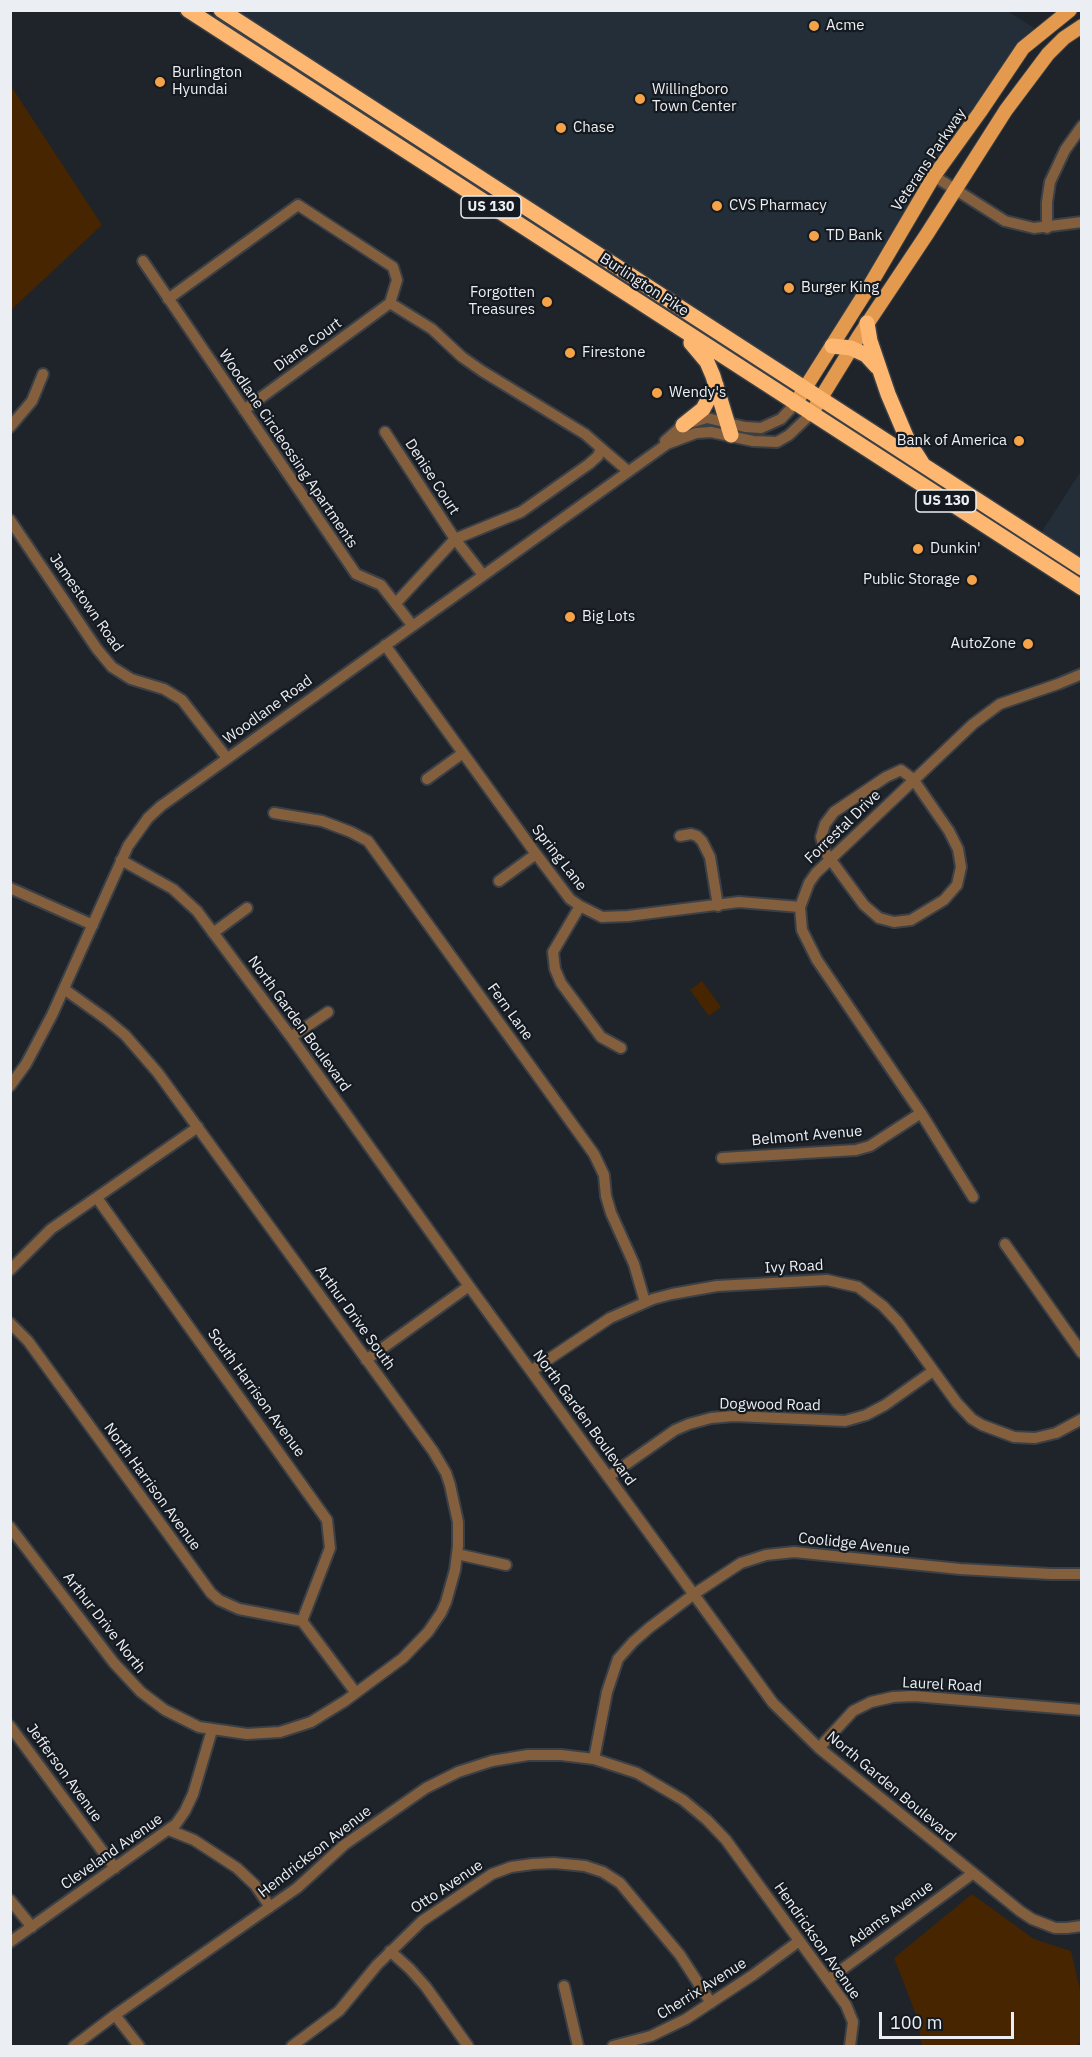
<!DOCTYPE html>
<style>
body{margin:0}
#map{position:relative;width:1092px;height:2057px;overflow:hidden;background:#1e242a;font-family:"IBM Plex Sans",sans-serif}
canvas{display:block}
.frame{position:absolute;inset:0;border:12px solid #ebeff3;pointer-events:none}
.scale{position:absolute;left:879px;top:2012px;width:135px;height:27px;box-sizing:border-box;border:3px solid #ebeff3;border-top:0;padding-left:8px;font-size:18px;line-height:21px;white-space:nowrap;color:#ebeff3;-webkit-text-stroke:4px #151a20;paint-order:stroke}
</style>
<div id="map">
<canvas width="1092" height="2057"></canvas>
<div class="frame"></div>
<div class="scale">100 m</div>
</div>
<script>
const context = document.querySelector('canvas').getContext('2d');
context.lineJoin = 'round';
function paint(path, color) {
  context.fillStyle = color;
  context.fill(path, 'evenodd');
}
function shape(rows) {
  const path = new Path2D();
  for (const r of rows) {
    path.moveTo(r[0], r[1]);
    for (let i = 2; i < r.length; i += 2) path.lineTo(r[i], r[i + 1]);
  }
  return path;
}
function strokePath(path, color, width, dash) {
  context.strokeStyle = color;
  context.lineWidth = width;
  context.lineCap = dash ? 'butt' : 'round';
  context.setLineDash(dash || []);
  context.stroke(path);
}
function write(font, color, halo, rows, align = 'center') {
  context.font = font + ' "IBM Plex Sans",sans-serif';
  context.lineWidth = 4.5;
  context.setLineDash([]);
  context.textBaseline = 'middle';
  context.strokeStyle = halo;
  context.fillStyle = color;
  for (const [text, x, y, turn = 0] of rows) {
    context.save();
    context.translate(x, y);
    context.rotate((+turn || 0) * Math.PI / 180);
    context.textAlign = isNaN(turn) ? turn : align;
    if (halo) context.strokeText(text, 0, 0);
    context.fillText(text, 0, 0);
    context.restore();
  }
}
paint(shape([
 [1006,10,1042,33,1023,48,804,389,220,11],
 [1081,471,1081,568,1037,539]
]), '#232e38');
paint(shape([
 [11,86,102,225,11,310,10,88],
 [702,981,721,1007,709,1016,690,990],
 [972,1894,1034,1939,1071,1951,1081,1995,1081,2042,1075,2046,922,2046,916,2015,894,1958]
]), '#462500');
const minor = shape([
 [934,176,1005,221,1034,228,1082,222],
 [1047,228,1047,202,1050,182,1065,150,1082,126],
 [143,261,356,574,381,585,412,625],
 [168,299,298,205,393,267,397,280,390,303],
 [390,303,432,329,462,357,482,371,585,434,601,448,598,456,589,464,521,512,455,539,396,603],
 [244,410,390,303],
 [10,427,32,401,43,374],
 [385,432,455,539,483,575],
 [665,441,683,425,707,418,745,427,761,428,781,419,795,404],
 [601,448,628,471],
 [10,520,97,649,112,667,131,679,164,689,182,700,227,758],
 [385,645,536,854,570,899,580,906,602,917,628,916,739,902,800,907],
 [901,770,913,779,949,831,958,849,961,867,957,885,944,900,911,920,894,922,879,918,864,905,825,852,821,837,825,824,834,812,886,777,901,770],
 [427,779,463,753],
 [274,813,322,821,351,832,368,841,594,1154,604,1175,606,1196,611,1213,634,1264,645,1302],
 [680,836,691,834,697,836,702,841,710,857,718,906],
 [121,860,173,889,197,911,291,1037,469,1286,773,1703,819,1748,1020,1911,1032,1919,1055,1928,1067,1928,1082,1926],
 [499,881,536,854],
 [10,888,93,925],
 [580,906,553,952,555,969,561,983,601,1037,621,1048],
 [213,933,247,908],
 [291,1037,328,1012],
 [10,1086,26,1064,52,1015,128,846,148,818,161,806,667,444,696,433,711,432,753,441,777,442,789,435,811,414],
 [722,1158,856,1150,870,1146,921,1113],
 [973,1197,921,1113,817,960,802,930,800,907,809,883,816,873,973,724,1000,704,1058,684,1082,674],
 [97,1198,327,1520,330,1548,302,1621],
 [1005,1244,1082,1353],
 [10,1270,51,1229,198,1127],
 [10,1323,28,1341,211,1593,219,1600,239,1609,302,1621],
 [366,1360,469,1286],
 [531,1371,610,1318,653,1299,672,1294,717,1286,827,1280,858,1287,883,1306,898,1322,957,1403,972,1419,982,1425,1014,1437,1035,1438,1056,1433,1082,1419],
 [608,1477,675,1430,689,1424,711,1418,734,1416,845,1421,866,1415,885,1405,933,1371],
 [10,1527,114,1663,141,1692,165,1710,199,1727,247,1734,280,1732,311,1722,345,1701,403,1658,428,1632,441,1613,446,1602,455,1570,458,1546,458,1522,450,1485,446,1473,433,1451,158,1073,125,1035,106,1019,64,989],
 [457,1554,506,1565],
 [302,1621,356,1693],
 [10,1726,115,1868],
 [819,1748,853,1711,871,1702,893,1697,914,1696,1082,1710],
 [594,1759,607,1692,618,1659,633,1642,649,1628,694,1594,741,1563,766,1555,794,1552,960,1569,1051,1574,1082,1574],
 [169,1830,194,1840,237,1868,255,1885,270,1907],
 [10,1900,32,1927],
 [10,1942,176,1824,185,1811,193,1794,212,1730],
 [390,1951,410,1969,426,1987,468,2046],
 [829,1979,972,1874],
 [564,1986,578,2046],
 [115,2015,139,2046],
 [74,2046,115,2015,297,1888,344,1845,426,1788,458,1772,492,1761,528,1755,561,1755,594,1759,637,1773,683,1800,707,1820,726,1840,846,2005,853,2022,850,2046],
 [292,2046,339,2011,377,1965,422,1921,492,1874,511,1867,533,1864,554,1863,585,1866,603,1872,620,1883,680,1955,711,2003],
 [613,2046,651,2036,686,2019,753,1975,799,1941]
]);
const major = shape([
 [795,404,867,290,934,176,980,112,1023,48,1070,10],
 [811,414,859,336,927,234,1006,110,1048,54,1064,38,1082,26]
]);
const highway = shape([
 [188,10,1082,588],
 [221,10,1082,568],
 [867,323,870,341,888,394,908,441,922,463],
 [691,343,707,362,713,376,731,435],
 [832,346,851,348,866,355,877,367],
 [683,425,703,409,716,385]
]);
strokePath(minor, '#3b4046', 14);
strokePath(major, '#3b4046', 16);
strokePath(highway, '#3b4046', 18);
strokePath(minor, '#835f3d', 10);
strokePath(major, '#e49a4e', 14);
strokePath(highway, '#feb771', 15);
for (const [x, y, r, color] of [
 [814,26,6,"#f6a248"],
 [160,82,6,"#f6a248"],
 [640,99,6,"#f6a248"],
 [561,128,6,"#f6a248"],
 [717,206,6,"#f6a248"],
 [814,236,6,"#f6a248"],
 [789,288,6,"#f6a248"],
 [547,302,6,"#f6a248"],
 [570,353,6,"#f6a248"],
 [657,393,6,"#f6a248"],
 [1019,441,6,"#f6a248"],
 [918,549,6,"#f6a248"],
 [972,580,6,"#f6a248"],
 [570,617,6,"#f6a248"],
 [1028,644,6,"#f6a248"]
]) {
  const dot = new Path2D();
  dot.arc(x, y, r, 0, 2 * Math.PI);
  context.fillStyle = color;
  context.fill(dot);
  strokePath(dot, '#151a20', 2);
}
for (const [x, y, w] of [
 [491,207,60],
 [946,501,60]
]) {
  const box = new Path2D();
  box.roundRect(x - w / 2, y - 11, w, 22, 4.5);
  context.fillStyle = '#151a20';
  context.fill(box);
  strokePath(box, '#ebeff3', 1.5);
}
write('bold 14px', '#ebeff3', null, [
 ["US 130",491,207],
 ["US 130",946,501]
]);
write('15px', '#ebeff3', '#151a20', [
 ["Acme",826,26],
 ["Burlington",172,73],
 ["Hyundai",172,90],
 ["Willingboro",652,90],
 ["Town Center",652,107],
 ["Chase",573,128],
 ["CVS Pharmacy",729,206],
 ["TD Bank",826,236],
 ["Burger King",801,288],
 ["Forgotten",535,293,"right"],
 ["Treasures",535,310,"right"],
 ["Firestone",582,353],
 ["Wendy's",669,393],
 ["Bank of America",1007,441,"right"],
 ["Dunkin'",930,549],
 ["Public Storage",960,580,"right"],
 ["Big Lots",582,617],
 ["AutoZone",1016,644,"right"]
], 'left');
write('15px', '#ebeff3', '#151a20', [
 ["Veterans Parkway",929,160,-56],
 ["Burlington Pike",644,285,33],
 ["Diane Court",308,345,-36],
 ["Woodlane Circleossing Apartments",288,449,56],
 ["Denise Court",432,477,57],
 ["Jamestown Road",86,603,55],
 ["Woodlane Road",268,710,-36],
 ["Forrestal Drive",843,827,-44],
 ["Spring Lane",559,858,52],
 ["Fern Lane",510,1012,54],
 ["North Garden Boulevard",299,1024,54],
 ["Belmont Avenue",807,1136,-5],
 ["Ivy Road",794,1267,-3],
 ["Arthur Drive South",355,1318,54],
 ["South Harrison Avenue",256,1393,54],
 ["Dogwood Road",770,1405,1],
 ["North Garden Boulevard",584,1418,54],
 ["North Harrison Avenue",152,1487,54],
 ["Coolidge Avenue",854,1544,6],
 ["Arthur Drive North",104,1623,52],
 ["Laurel Road",942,1685,3],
 ["Jefferson Avenue",64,1773,54],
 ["North Garden Boulevard",891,1787,40],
 ["Cleveland Avenue",112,1852,-35],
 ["Hendrickson Avenue",315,1852,-38],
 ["Otto Avenue",447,1887,-34],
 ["Adams Avenue",891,1914,-36],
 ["Hendrickson Avenue",817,1941,55],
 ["Cherrix Avenue",702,1989,-32]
]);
</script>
